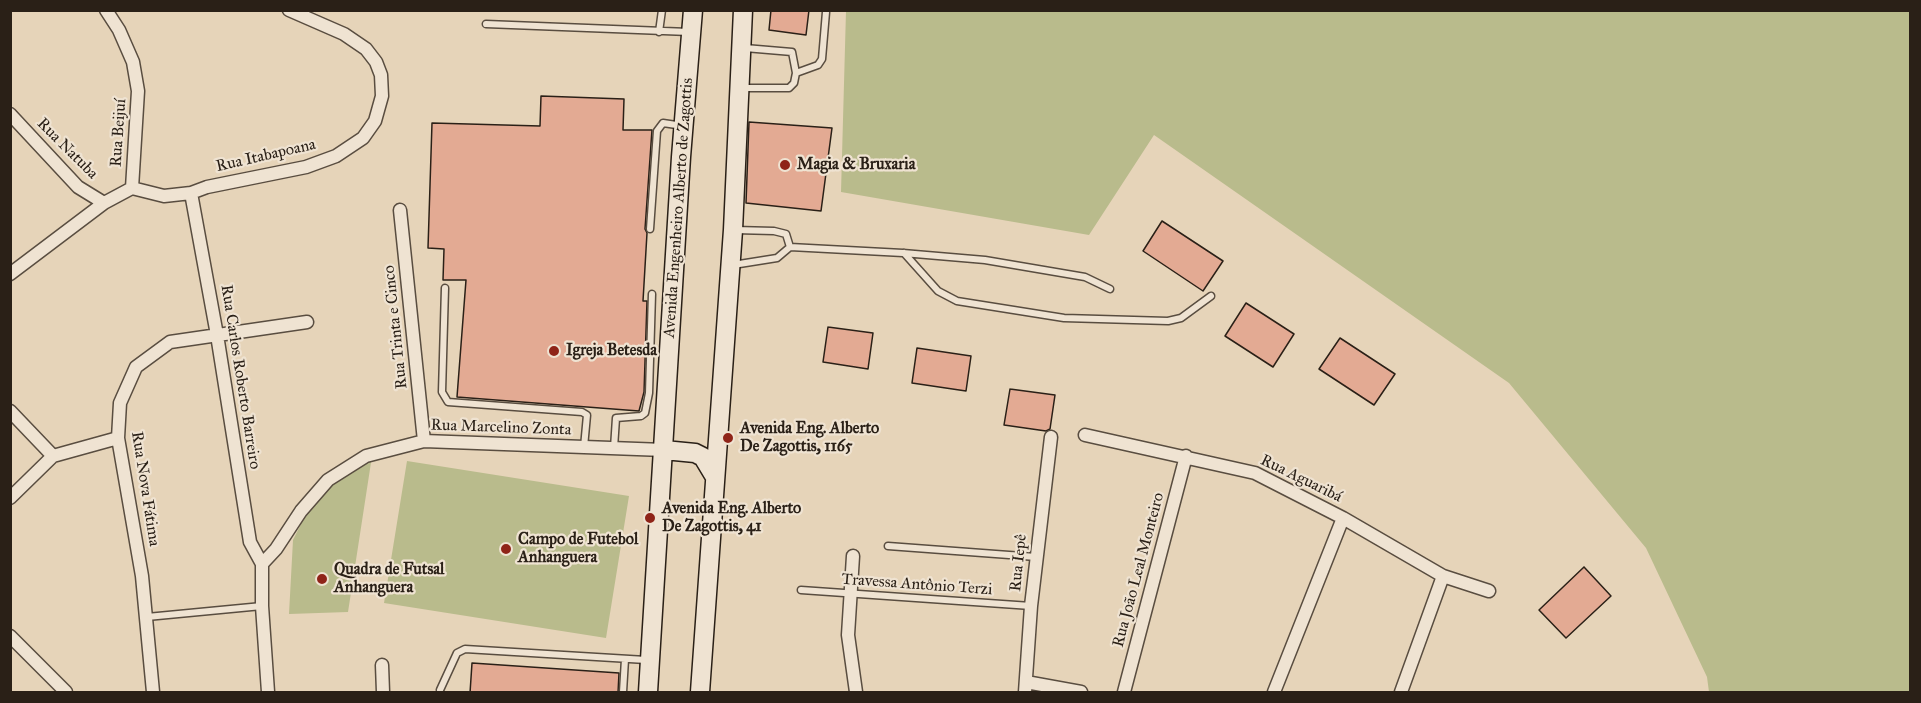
<!DOCTYPE html>
<meta charset="utf-8">
<style>
body{margin:0}
#map{position:relative;width:1921px;height:703px;overflow:hidden;background:#e6d4b9;font-family:"IM FELL Great Primer",serif}
canvas{display:block}
.frame{position:absolute;inset:0;border:12px solid #2a2017;pointer-events:none}
</style>
<div id="map">
<canvas width="1921" height="703"></canvas>
<div class="frame"></div>
</div>
<script>
const context = document.querySelector('canvas').getContext('2d');
context.lineJoin = 'round';
function paint(path, color) {
  context.fillStyle = color;
  context.fill(path, 'evenodd');
}
function shape(rows) {
  const path = new Path2D();
  for (const r of rows) {
    path.moveTo(r[0], r[1]);
    for (let i = 2; i < r.length; i += 2) path.lineTo(r[i], r[i + 1]);
  }
  return path;
}
function strokePath(path, color, width, dash) {
  context.strokeStyle = color;
  context.lineWidth = width;
  context.lineCap = dash ? 'butt' : 'round';
  context.setLineDash(dash || []);
  context.stroke(path);
}
function write(font, color, halo, rows, align = 'center') {
  context.font = font + ' "IM FELL Great Primer",serif';
  context.lineWidth = 4.5;
  context.setLineDash([]);
  context.textBaseline = 'middle';
  context.strokeStyle = halo;
  context.fillStyle = color;
  for (const [text, x, y, turn = 0] of rows) {
    context.save();
    context.translate(x, y);
    context.rotate((+turn || 0) * Math.PI / 180);
    context.textAlign = isNaN(turn) ? turn : align;
    if (halo) context.strokeText(text, 0, 0);
    context.fillText(text, 0, 0);
    context.restore();
  }
}
paint(shape([
 [846,11,1910,11,1910,692,1709,692,1707,677,1646,548,1509,383,1154,135,1089,235,841,192],
 [372,456,348,612,289,614,293,540,309,508,337,478],
 [407,461,629,496,606,638,384,603]
]), '#b9bb8c');
const building = shape([
 [771,10,809,10,806,35,769,30,771,10],
 [541,96,624,99,623,130,652,130,645,229,647,233,643,301,647,301,644,392,639,411,457,397,466,280,443,280,444,249,428,248,432,123,540,126,541,96],
 [749,122,832,128,821,211,746,203,749,122],
 [1162,221,1223,261,1203,291,1143,251,1162,221],
 [1246,303,1294,334,1273,367,1225,336,1246,303],
 [828,327,873,333,868,369,823,362,828,327],
 [1340,338,1395,374,1374,405,1319,369,1340,338],
 [917,348,971,356,966,391,912,383,917,348],
 [1010,389,1055,395,1050,429,1046,431,1004,425,1010,389],
 [1584,567,1611,596,1566,638,1539,610,1584,567],
 [472,663,619,673,618,693,470,693,472,663]
]);
paint(building, '#e3aa93');
strokePath(building, '#2a2017', 1.5);
const lane = shape([
 [486,24,689,32],
 [659,32,662,10],
 [796,73,818,65,822,59,826,12],
 [742,88,789,88,794,83,796,73,792,52,745,48],
 [650,229,657,131,663,123,683,126],
 [735,230,774,231,786,234,790,247],
 [904,253,938,291,957,301,1064,318,1168,321,1181,318,1211,296],
 [733,265,777,258,790,247,903,253,985,260,1085,277,1110,289],
 [445,288,442,392,448,402,582,412,587,415,584,447],
 [614,448,616,418,641,416,645,413,649,393,652,294],
 [888,546,1036,557],
 [801,590,1031,606],
 [147,617,262,606],
 [440,690,457,653,465,649,646,660],
 [623,692,625,659]
]);
const street = shape([
 [106,10,119,30,133,62,138,91,132,188],
 [10,114,78,187,104,203],
 [132,188,164,196,191,193,207,187,306,167,336,156,363,138,375,121,382,96,381,75,376,62,366,49,344,34,289,10],
 [191,193,217,335,250,542,262,564],
 [400,210,424,441],
 [10,274,104,203,132,188],
 [10,411,53,456],
 [1085,435,1255,473,1343,518,1443,576,1489,591],
 [10,498,53,456,118,438],
 [853,556,848,635,856,692],
 [10,636,66,692],
 [382,665,383,692],
 [1026,682,1081,692],
 [153,692,142,576,118,438,120,403,136,367,170,342,307,322],
 [268,692,262,606,262,564,276,549,301,511,328,480,366,456,424,441,664,450],
 [1025,692,1031,606,1051,437],
 [1124,692,1186,456],
 [1274,692,1343,518],
 [1401,692,1443,576]
]);
const secondary = shape([
 [664,450,695,453,703,457,715,477],
 [648,692,681,157,693,10],
 [700,692,733,230,743,10]
]);
strokePath(lane, '#594d40', 9);
strokePath(street, '#594d40', 15);
strokePath(secondary, '#2a2017', 21);
strokePath(lane, '#efe3d2', 6);
strokePath(street, '#efe3d2', 12);
strokePath(secondary, '#efe3d2', 18);
for (const [x, y, r, color] of [
 [785,165,6,"#8f2418"],
 [554,351,6,"#8f2418"],
 [728,438,6,"#8f2418"],
 [650,518,6,"#8f2418"],
 [506,549,6,"#8f2418"],
 [322,579,6,"#8f2418"]
]) {
  const dot = new Path2D();
  dot.arc(x, y, r, 0, 2 * Math.PI);
  context.fillStyle = color;
  context.fill(dot);
  strokePath(dot, '#efe3d2', 2);
}
write('16px', '#2a2017', '#efe3d2', [
 ["Rua Beijuí",119,133,-86],
 ["Rua Natuba",67,149,45],
 ["Rua Itabapoana",266,156,-13],
 ["Avenida Engenheiro Alberto de Zagottis",679,208,-86],
 ["Rua Trinta e Cinco",396,327,-96],
 ["Rua Carlos Roberto Barreiro",240,377,81],
 ["Rua Marcelino Zonta",501,428,2],
 ["Rua Aguaribá",1301,479,26],
 ["Rua Nova Fátima",145,489,81],
 ["Rua Iepê",1019,563,-84],
 ["Rua João Leal Monteiro",1139,570,-75],
 ["Travessa Antônio Terzi",917,585,4]
]);
write('bold 16px', '#2a2017', '#efe3d2', [
 ["Magia & Bruxaria",797,165],
 ["Igreja Betesda",566,351],
 ["Avenida Eng. Alberto",740,429],
 ["De Zagottis, 1165",740,447],
 ["Avenida Eng. Alberto",662,509],
 ["De Zagottis, 41",662,527],
 ["Campo de Futebol",518,540],
 ["Anhanguera",518,558],
 ["Quadra de Futsal",334,570],
 ["Anhanguera",334,588]
], 'left');
</script>
